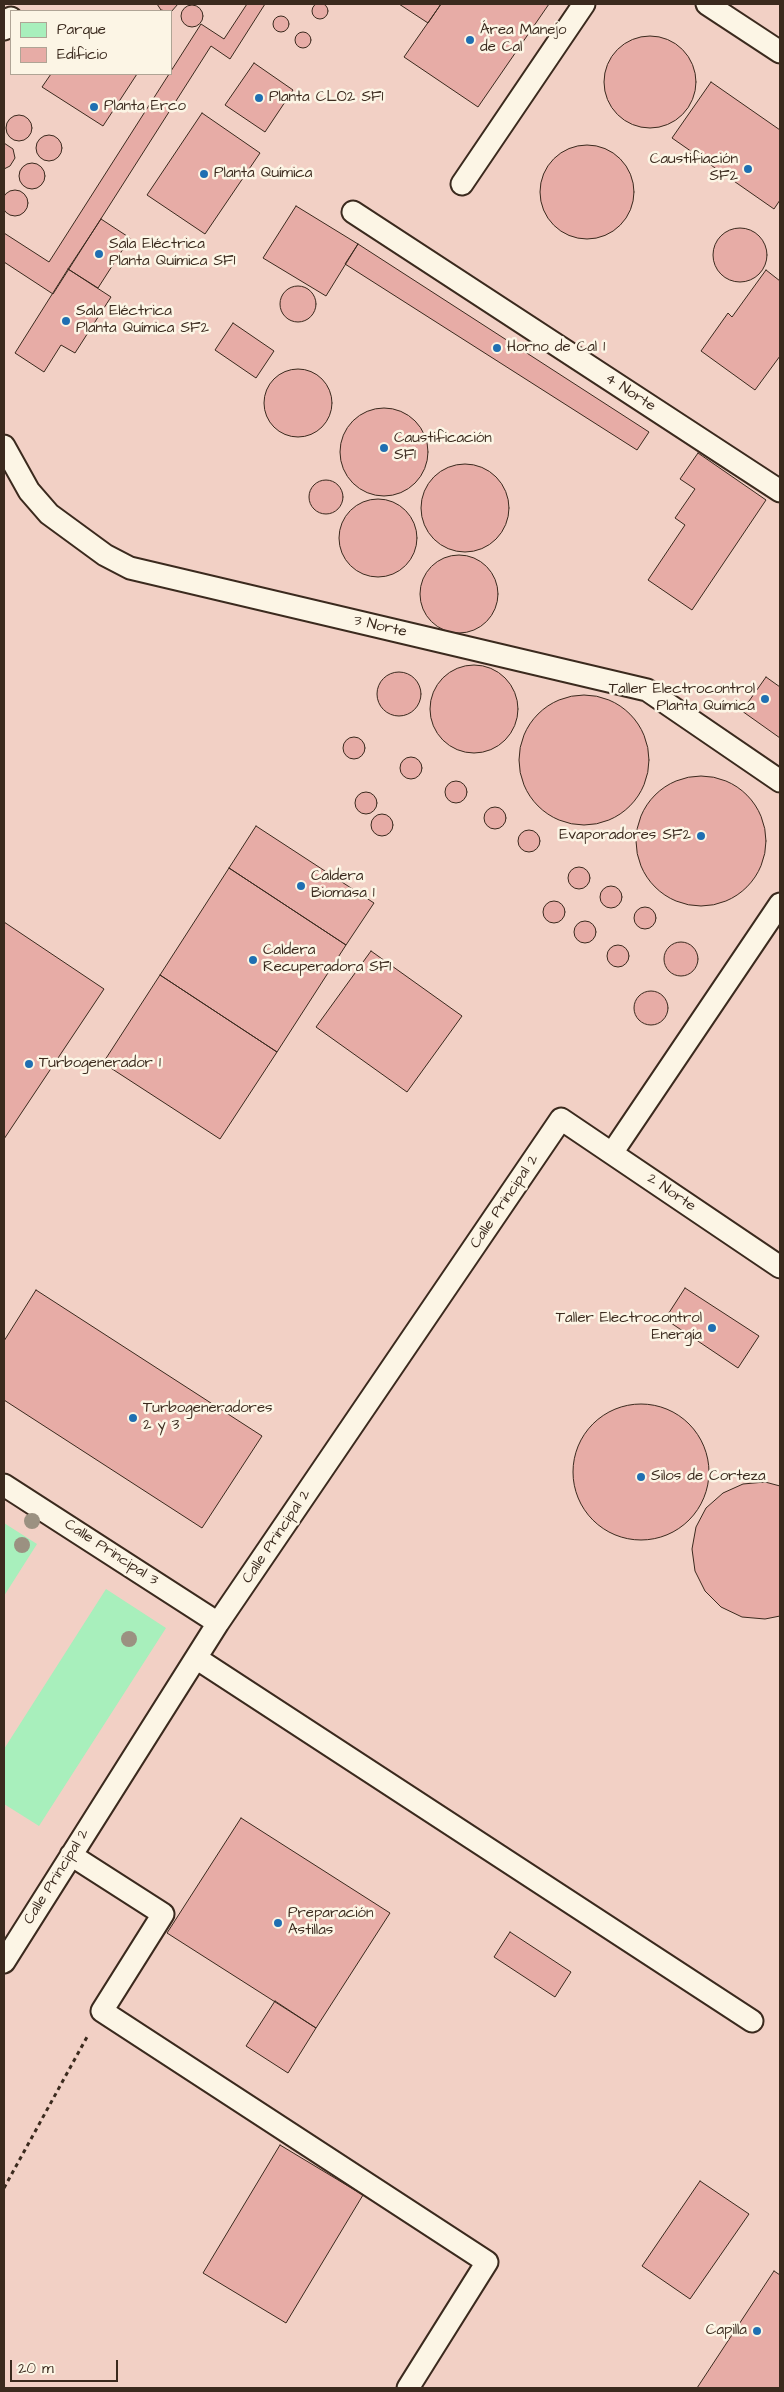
<!DOCTYPE html>
<meta charset="utf-8">
<style>
body{margin:0}
#map{position:relative;width:784px;height:2392px;overflow:hidden;background:#f6dfd2;font-family:"Architects Daughter",sans-serif}
canvas{display:block}
.frame{position:absolute;inset:0;border:5px solid #3b2a1e;pointer-events:none}
.legend{position:absolute;left:10px;top:10px;width:162px;height:65px;box-sizing:border-box;background:#fcf5e5;border:1px solid #afa495;margin:0;padding:6px 9px;list-style:none;font-size:15px;color:#3b2a1e}
.legend li{display:flex;align-items:center;gap:10px;height:25px}
.legend b{width:25px;border:1px solid #afa495}
.scale{position:absolute;left:10px;top:2360px;width:108px;height:22px;box-sizing:border-box;border:2px solid #3b2a1e;border-top:0;padding-left:6px;font-size:15px;line-height:18px;white-space:nowrap;color:#3b2a1e;-webkit-text-stroke:4px #fcf5e5;paint-order:stroke}
</style>
<div id="map">
<canvas width="784" height="2392"></canvas>
<div class="frame"></div>
<ul class="legend">
<li><b style="height:14px;background:#a8efbc"></b>Parque</li>
<li><b style="height:14px;background:#e7aca6"></b>Edificio</li>
</ul>
<div class="scale">20 m</div>
</div>
<script>
const context = document.querySelector('canvas').getContext('2d');
context.lineJoin = 'round';
function paint(path, color) {
  context.fillStyle = color;
  context.fill(path, 'evenodd');
}
function shape(rows) {
  const path = new Path2D();
  for (const r of rows) {
    if (r.length === 3) {
      path.moveTo(r[0] + r[2], r[1]);
      path.arc(r[0], r[1], r[2], 0, 2 * Math.PI);
      continue;
    }
    path.moveTo(r[0], r[1]);
    for (let i = 2; i < r.length; i += 2) path.lineTo(r[i], r[i + 1]);
  }
  return path;
}
function strokePath(path, color, width, dash) {
  context.strokeStyle = color;
  context.lineWidth = width;
  context.lineCap = dash ? 'butt' : 'round';
  context.setLineDash(dash || []);
  context.stroke(path);
}
function write(font, color, halo, rows, align = 'center') {
  context.font = font + ' "Architects Daughter",sans-serif';
  context.lineWidth = 5;
  context.setLineDash([]);
  context.textBaseline = 'middle';
  context.strokeStyle = halo;
  context.fillStyle = color;
  for (const [text, x, y, turn = 0] of rows) {
    context.save();
    context.translate(x, y);
    context.rotate((+turn || 0) * Math.PI / 180);
    context.textAlign = isNaN(turn) ? turn : align;
    if (halo) context.strokeText(text, 0, 0);
    context.fillText(text, 0, 0);
    context.restore();
  }
}
paint(shape([
 [4,4,780,4,780,2388,4,2388],
 [11,11,171,11,171,74,11,74]
]), '#f2d0c5');
paint(shape([
 [4,1523,37,1544,4,1596],
 [106,1589,166,1628,39,1826,4,1804,4,1749]
]), '#a8efbc');
const building = shape([
 [320,11,8],
 [157,4,178,4,171,12,161,10,157,4],
 [247,4,265,4,230,59,211,46,53,294,4,262,4,233,49,262,201,24,224,39,247,4],
 [399,4,441,4,428,23,399,4],
 [441,4,549,4,478,107,404,57,441,4],
 [192,16,11],
 [281,24,8],
 [303,40,8],
 [650,82,46],
 [254,63,293,90,265,132,225,105,254,63],
 [51,74,137,74,103,126,42,87,51,74],
 [711,82,780,130,780,200,774,209,672,138,711,82],
 [202,113,260,153,205,234,147,195,202,113],
 [19,128,13],
 [49,148,13],
 [4,143,13,149,15,158,10,166,4,169,4,143],
 [587,192,47],
 [32,176,13],
 [15,203,13],
 [296,206,358,244,326,296,263,258,296,206],
 [101,219,130,238,98,288,68,269,101,219],
 [740,255,27],
 [358,244,649,432,637,450,345,264,358,244],
 [68,269,111,297,75,353,61,345,44,372,15,353,68,269],
 [766,270,780,281,780,356,755,390,701,351,728,313,732,317,766,270],
 [298,304,18],
 [233,323,274,351,256,378,215,350,233,323],
 [298,403,34],
 [384,452,44],
 [698,453,766,500,692,610,648,580,685,525,675,518,695,489,680,479,698,453],
 [465,508,44],
 [326,497,17],
 [378,538,39],
 [459,594,39],
 [474,709,44],
 [399,694,22],
 [766,677,780,687,780,738,742,711,766,677],
 [584,760,65],
 [354,748,11],
 [411,768,11],
 [701,841,65],
 [456,792,11],
 [366,803,11],
 [495,818,11],
 [382,825,11],
 [256,826,374,903,346,945,229,868,256,826],
 [529,841,11],
 [579,878,11],
 [229,868,346,945,277,1052,160,975,229,868],
 [611,897,11],
 [554,912,11],
 [645,918,11],
 [585,932,11],
 [4,922,104,989,4,1139,4,922],
 [681,959,17],
 [618,956,11],
 [371,951,462,1016,407,1092,316,1027,371,951],
 [160,975,277,1052,220,1139,103,1063,160,975],
 [651,1008,17],
 [685,1288,759,1336,738,1368,665,1319,685,1288],
 [36,1290,262,1436,202,1528,4,1400,4,1341,36,1290],
 [641,1472,68],
 [765,1482,780,1486,780,1616,765,1619,742,1617,721,1607,705,1591,695,1571,692,1549,696,1527,706,1508,723,1493,743,1484,765,1482],
 [241,1818,390,1913,316,2028,167,1933,241,1818],
 [510,1932,571,1972,555,1997,494,1957,510,1932],
 [275,2001,316,2028,288,2073,246,2046,275,2001],
 [280,2145,363,2195,286,2323,203,2273,280,2145],
 [700,2181,749,2214,690,2299,642,2266,700,2181],
 [774,2271,780,2275,780,2388,697,2388,774,2271]
]);
paint(building, '#e7aca6');
strokePath(building, '#3b2a1e', 1);
const lane = shape([
 [707,4,780,52],
 [4,29,11,18],
 [462,184,584,4],
 [353,212,780,491],
 [4,446,29,491,49,514,105,555,130,568,647,690,780,781],
 [612,1153,780,904],
 [4,1485,218,1623],
 [196,1658,752,2021],
 [71,1855,163,1914,102,2011,487,2262,408,2388],
 [4,1962,218,1623,561,1119,780,1267]
]);
strokePath(lane, '#3b2a1e', 25);
strokePath(shape([
 [4,2188,87,2037]
]), '#3b2a1e', 3, [4, 4]);
strokePath(lane, '#fcf5e5', 21);
context.fillStyle = '#9b9181';
for (const [x, y] of [
 [32,1521],
 [22,1545],
 [129,1639]
]) {
  context.beginPath();
  context.arc(x, y, 8, 0, 2 * Math.PI);
  context.fill();
}
for (const [x, y, r, color] of [
 [470,40,5,"#1f6fb2"],
 [259,98,5,"#1f6fb2"],
 [94,107,5,"#1f6fb2"],
 [748,169,5,"#1f6fb2"],
 [204,174,5,"#1f6fb2"],
 [99,254,5,"#1f6fb2"],
 [66,321,5,"#1f6fb2"],
 [497,348,5,"#1f6fb2"],
 [384,448,5,"#1f6fb2"],
 [765,699,5,"#1f6fb2"],
 [701,836,5,"#1f6fb2"],
 [301,886,5,"#1f6fb2"],
 [253,960,5,"#1f6fb2"],
 [29,1064,5,"#1f6fb2"],
 [712,1328,5,"#1f6fb2"],
 [133,1418,5,"#1f6fb2"],
 [641,1477,5,"#1f6fb2"],
 [278,1923,5,"#1f6fb2"],
 [757,2331,5,"#1f6fb2"]
]) {
  const dot = new Path2D();
  dot.arc(x, y, r, 0, 2 * Math.PI);
  context.fillStyle = color;
  context.fill(dot);
  strokePath(dot, '#fcf5e5', 2);
}
write('15px', '#3b2a1e', '#fcf5e5', [
 ["Área Manejo",480,31],
 ["de Cal",480,48],
 ["Planta CLO2 SF1",269,98],
 ["Planta Erco",104,107],
 ["Caustifiación",738,160,"right"],
 ["SF2",738,177,"right"],
 ["Planta Química",214,174],
 ["Sala Eléctrica",109,245],
 ["Planta Química SF1",109,262],
 ["Sala Eléctrica",76,312],
 ["Planta Química SF2",76,329],
 ["Horno de Cal 1",507,348],
 ["Caustificación",394,439],
 ["SF1",394,456],
 ["Taller Electrocontrol",755,690,"right"],
 ["Planta Química",755,707,"right"],
 ["Evaporadores SF2",691,836,"right"],
 ["Caldera",311,877],
 ["Biomasa 1",311,894],
 ["Caldera",263,951],
 ["Recuperadora SF1",263,968],
 ["Turbogenerador 1",39,1064],
 ["Taller Electrocontrol",702,1319,"right"],
 ["Energía",702,1336,"right"],
 ["Turbogeneradores",143,1409],
 ["2 y 3",143,1426],
 ["Silos de Corteza",651,1477],
 ["Preparación",288,1914],
 ["Astillas",288,1931],
 ["Capilla",747,2331,"right"]
], 'left');
write('15px', '#3b2a1e', '#fcf5e5', [
 ["4 Norte",630,393,33],
 ["3 Norte",380,627,13],
 ["2 Norte",671,1193,34],
 ["Calle Principal 2",505,1202,-56],
 ["Calle Principal 2",277,1537,-56],
 ["Calle Principal 3",111,1553,33],
 ["Calle Principal 2",57,1877,-58]
]);
</script>
